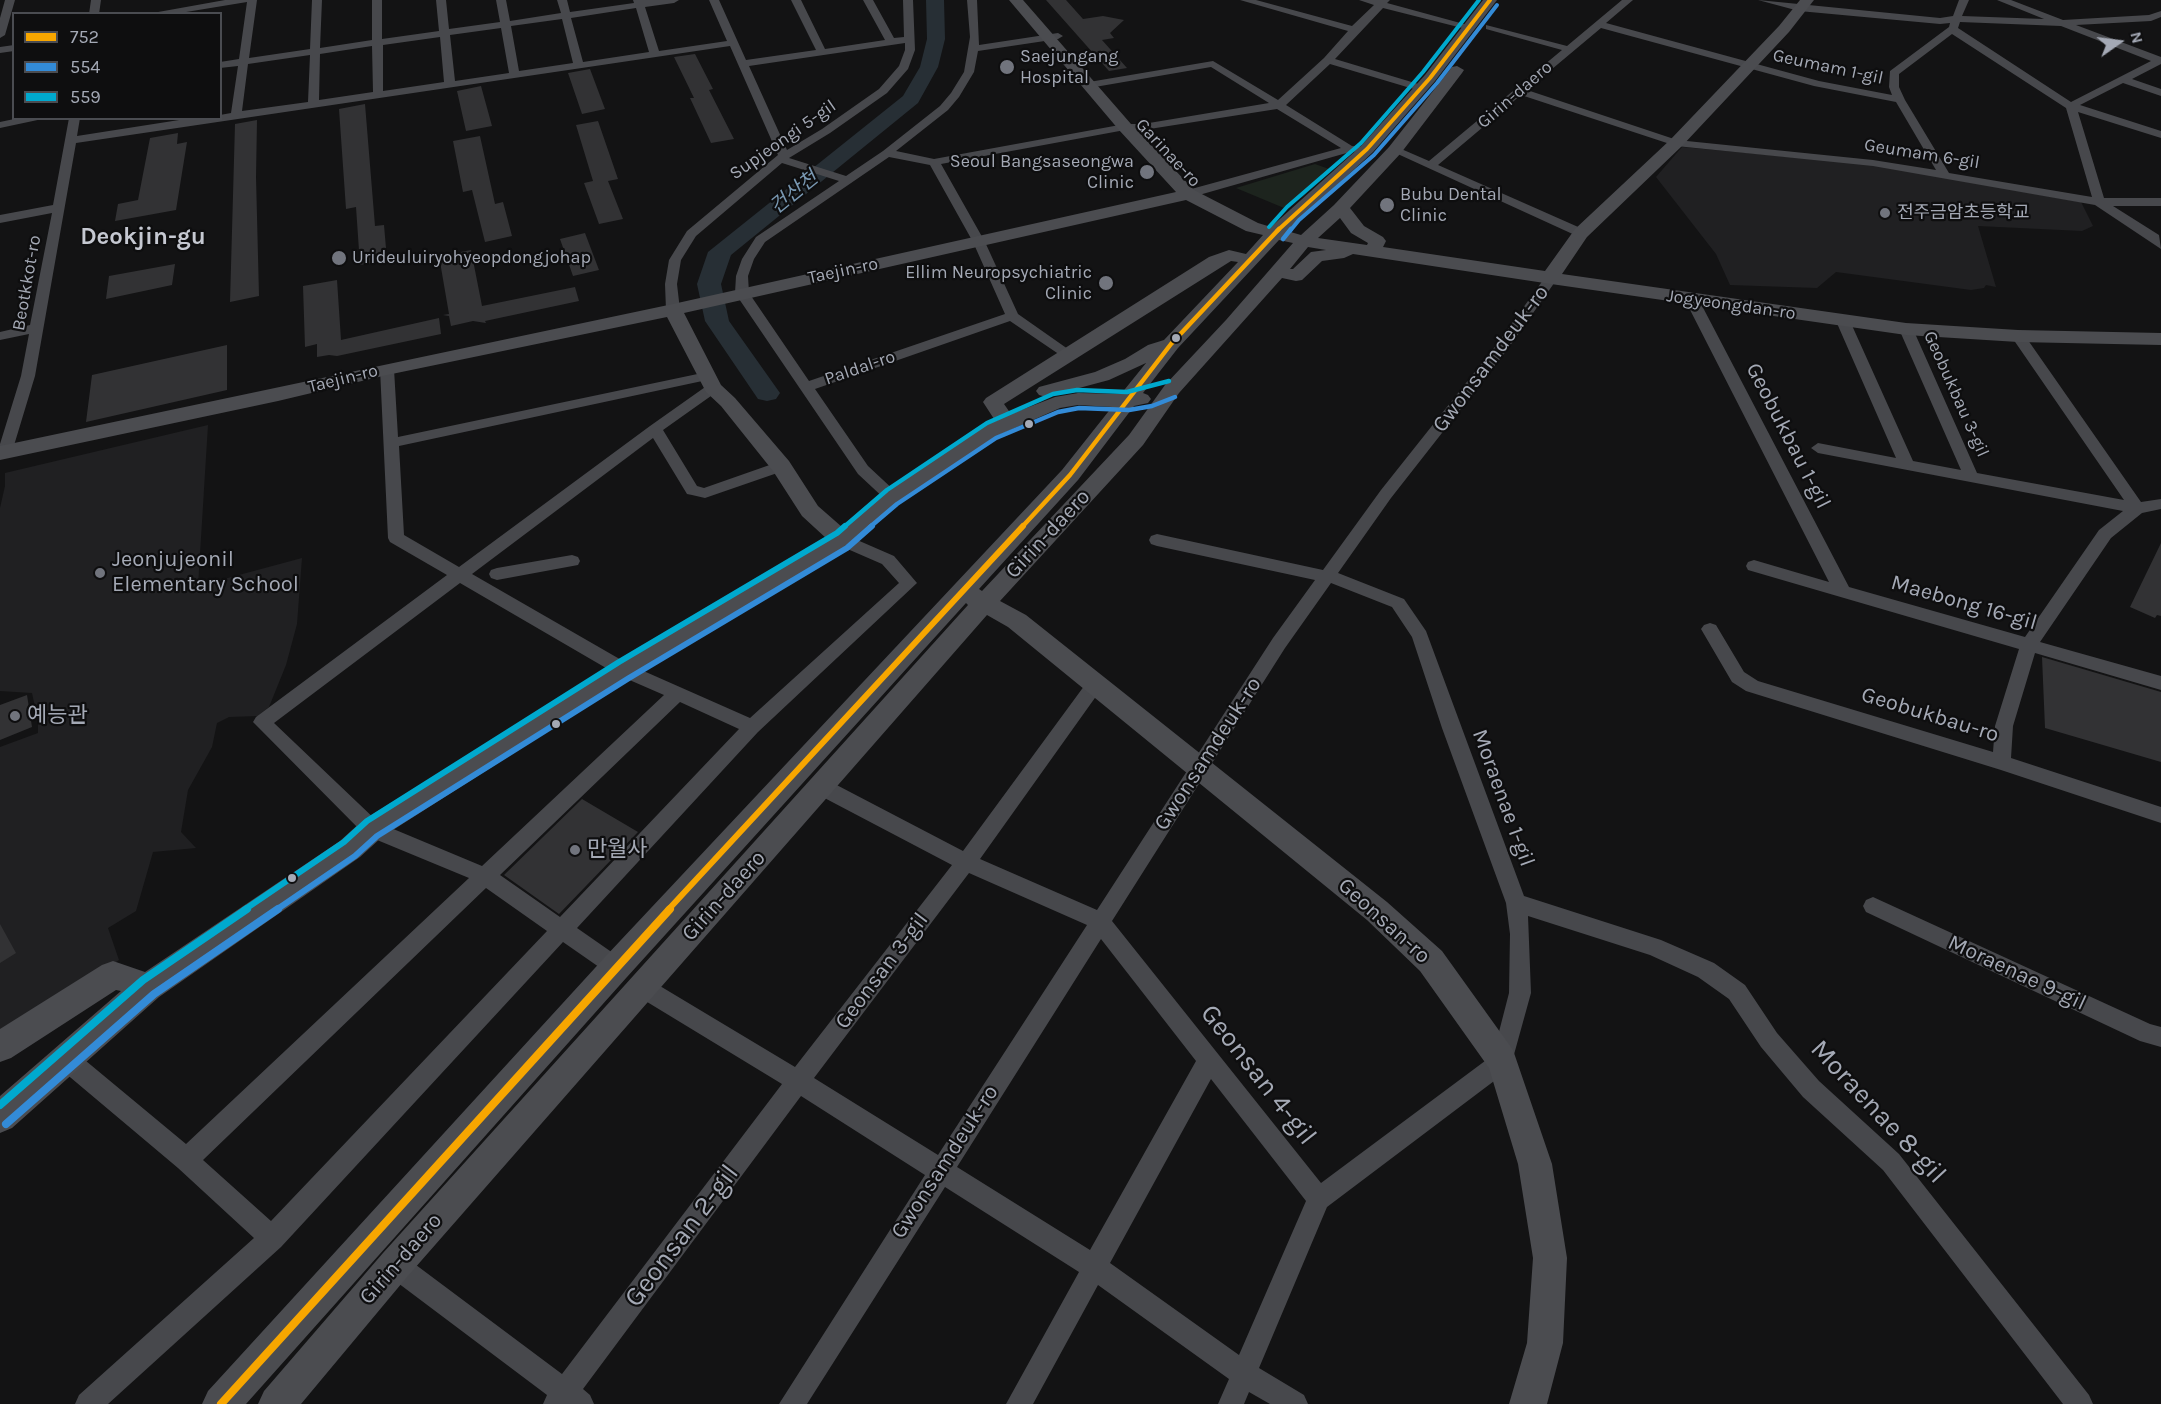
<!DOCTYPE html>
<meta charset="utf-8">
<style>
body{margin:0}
#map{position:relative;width:2161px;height:1404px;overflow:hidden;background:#131314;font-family:Karla,sans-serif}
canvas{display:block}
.legend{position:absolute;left:12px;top:12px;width:210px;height:108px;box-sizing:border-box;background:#0e0e0f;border:2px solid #4a4c51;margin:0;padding:8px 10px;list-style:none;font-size:18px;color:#a4a9b5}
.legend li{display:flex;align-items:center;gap:12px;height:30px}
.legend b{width:30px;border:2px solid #4a4c51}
.north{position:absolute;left:2089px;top:12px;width:60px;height:60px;-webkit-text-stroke:4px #0e0e0f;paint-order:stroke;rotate:76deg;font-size:16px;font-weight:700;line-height:24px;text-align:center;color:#a4a9b5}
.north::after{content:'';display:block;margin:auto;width:21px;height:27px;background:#a4a9b5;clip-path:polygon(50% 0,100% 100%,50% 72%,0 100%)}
</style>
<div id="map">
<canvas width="2161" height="1404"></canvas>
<ul class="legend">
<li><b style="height:8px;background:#f7a600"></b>752</li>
<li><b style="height:8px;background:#338bd7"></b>554</li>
<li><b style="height:8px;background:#00a9ce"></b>559</li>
</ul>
<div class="north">N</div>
</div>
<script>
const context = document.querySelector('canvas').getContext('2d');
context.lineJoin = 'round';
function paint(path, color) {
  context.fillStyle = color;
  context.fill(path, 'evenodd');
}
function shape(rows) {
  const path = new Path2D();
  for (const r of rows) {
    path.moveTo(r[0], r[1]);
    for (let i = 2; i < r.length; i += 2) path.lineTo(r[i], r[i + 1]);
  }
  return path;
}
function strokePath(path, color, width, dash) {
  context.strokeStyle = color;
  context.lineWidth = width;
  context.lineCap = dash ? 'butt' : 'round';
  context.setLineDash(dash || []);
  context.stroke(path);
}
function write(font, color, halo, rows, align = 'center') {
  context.font = font + ' Karla,"Noto Sans KR",sans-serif';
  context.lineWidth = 4.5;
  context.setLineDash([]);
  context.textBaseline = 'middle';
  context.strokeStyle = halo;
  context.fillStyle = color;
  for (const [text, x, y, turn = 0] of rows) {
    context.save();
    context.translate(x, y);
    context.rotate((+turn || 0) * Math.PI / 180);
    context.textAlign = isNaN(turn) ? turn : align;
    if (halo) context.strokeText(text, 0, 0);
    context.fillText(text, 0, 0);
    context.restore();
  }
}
paint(shape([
 [1682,147,1867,164,2081,202,2093,226,2082,231,1978,226,1996,287,1986,285,1984,288,1971,290,1836,272,1817,288,1730,285,1716,254,1656,177],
 [208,425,198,586,302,558,297,624,286,665,269,707,258,716,229,717,217,723,212,747,188,790,181,832,196,848,153,852,136,911,108,928,119,960,0,1037,0,747,38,733,38,721,32,693,0,691,0,508,5,486,5,473]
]), '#202022');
paint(shape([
 [1315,164,1329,169,1304,196,1284,208,1236,188]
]), '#1d241e');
paint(shape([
 [926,0,944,0,945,39,938,67,918,103,731,255,721,284,729,321,780,393,776,399,767,401,758,399,705,321,697,284,708,252,903,96,920,67,927,39,926,0]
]), '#272f35');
paint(shape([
 [1046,0,1066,0,1083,19,1103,16,1124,20,1110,33,1114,38,1102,40,1127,68,1109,71],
 [695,54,713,89,709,90,734,139,711,143,690,98,694,98,674,57],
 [590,69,605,109,582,114,568,73],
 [481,86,492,126,466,131,457,91],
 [365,104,375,226,384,225,387,260,360,265,356,207,346,209,339,109],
 [257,120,256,177,259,296,230,302,235,124],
 [598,121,618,179,608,181,623,219,599,224,584,183,593,181,576,125],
 [178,133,177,144,187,142,176,210,115,221,118,204,138,200,150,138],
 [480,136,495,204,503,202,512,236,485,242,472,190,463,192,453,141],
 [585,233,599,270,573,276,560,239],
 [471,250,482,306,575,287,579,301,485,321,486,323,473,321,451,326,449,316,443,315,449,314,439,256],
 [175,264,172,285,106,299,109,276],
 [337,280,341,340,439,318,441,334,337,356,329,355,317,357,317,344,305,347,303,286],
 [227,345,227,390,86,422,92,375],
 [2161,543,2161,616,2157,615,2155,618,2130,607],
 [2042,657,2161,692,2161,762,2045,728],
 [27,695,32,727,0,740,0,705],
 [582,799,638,832,559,914,504,875],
 [0,924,16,953,0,963]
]), '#323234');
paint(shape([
 [5,0,15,0,5,35,0,38,0,18,5,0],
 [91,0,101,0,99,14,89,14,91,0],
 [225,0,257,0,249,58,310,49,312,0,322,0,320,48,372,40,372,0,382,0,382,39,439,31,436,0,446,0,449,29,500,22,496,0,506,0,510,21,561,13,557,0,567,0,570,12,634,3,633,0,679,0,674,3,645,7,659,51,727,41,709,0,719,0,746,60,816,50,791,0,801,0,825,49,885,40,863,0,873,0,894,38,904,37,903,0,913,0,915,50,908,69,887,93,830,133,789,158,846,176,883,151,940,106,951,93,964,72,970,37,967,0,977,0,979,45,1058,33,1063,36,1058,39,978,51,974,72,959,97,948,110,896,151,934,159,1125,124,1143,124,1269,103,1211,67,1089,88,1084,85,1089,82,1213,61,1278,100,1324,58,1348,31,1240,0,1256,0,1352,26,1374,5,1359,0,1390,0,1387,3,1475,27,1470,30,1383,8,1335,59,1425,86,1425,90,1417,90,1330,64,1286,105,1352,146,1363,147,1363,151,1350,152,1192,197,1184,197,1182,194,1184,191,1341,148,1277,109,1143,130,1125,130,941,164,985,242,1018,314,1075,354,1068,358,1063,357,1010,321,815,389,868,466,897,493,900,497,897,501,887,501,858,474,735,293,736,276,742,259,756,237,839,181,782,163,696,236,681,260,677,284,680,310,673,314,666,310,665,284,669,260,687,231,778,155,730,46,76,143,35,376,12,452,10,455,0,456,0,444,21,376,29,334,0,340,0,332,30,325,52,213,0,223,0,215,53,205,69,118,80,118,77,136,192,118,220,118,220,115,231,113,238,66,220,68,220,62,239,59,247,2,174,14,147,14,225,0],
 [636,8,649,52,583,62,571,18,636,8],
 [562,19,573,63,519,71,511,26,562,19],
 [501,28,509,73,455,81,450,35,501,28],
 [440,37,444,82,383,91,383,45,440,37],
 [905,43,905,50,899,66,879,89,822,129,787,150,749,66,905,43],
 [372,46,373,92,319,100,320,54,372,46],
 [310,55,308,102,242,111,248,64,310,55],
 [889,157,930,165,973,242,1005,314,809,381,749,293,748,276,754,259,765,242,889,157],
 [1622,0,1633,0,1606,23,1819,81,1892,95,1889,87,1890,71,1949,27,1950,23,1940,24,1799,11,1758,0,1940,18,1953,16,1959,0,1969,0,1962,16,2044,19,1997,0,2011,0,2063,20,2149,15,2161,11,2161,17,2151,21,2076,25,2161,57,2161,64,2132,79,2161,89,2161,96,2123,83,2080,105,2161,131,2161,138,2078,112,2104,198,2161,198,2161,206,2113,206,2159,235,2161,249,2095,205,1873,166,1676,146,1521,95,1438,165,1585,230,1587,233,1585,236,1577,236,1389,150,1395,147,1399,148,1429,161,1562,50,1486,29,1486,25,1567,46,1622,0],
 [1960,22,2061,26,2151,61,2071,102,1958,28,1960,22],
 [1601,28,1814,86,1896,102,1936,170,1873,160,1677,140,1527,90,1601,28],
 [1952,34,2066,108,2092,197,1949,173,1905,100,1899,87,1899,74,1952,34],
 [14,45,14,51,0,53,0,47,14,45],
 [19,118,47,118,0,128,0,122,19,118],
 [1551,275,1557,279,1507,350,1391,498,1338,573,1404,599,1426,631,1524,896,1661,940,1714,963,1745,985,1777,1033,1819,1081,1899,1154,2089,1395,2093,1404,2063,1404,1883,1170,1803,1097,1761,1047,1729,999,1698,977,1650,955,1528,916,1531,993,1510,1069,1327,1207,1259,1368,1304,1395,1308,1404,1270,1404,1249,1392,1244,1404,1218,1404,1229,1379,1098,1285,1033,1404,1006,1404,1079,1272,945,1187,807,1404,779,1404,925,1175,801,1096,583,1389,590,1395,594,1404,543,1404,547,1395,386,1274,383,1265,386,1256,395,1253,404,1256,562,1374,782,1084,634,994,631,987,634,980,642,977,650,980,795,1067,952,865,815,793,812,787,815,781,822,779,829,781,963,851,1090,678,1096,676,1102,678,1105,683,1102,688,980,859,1097,910,1273,638,1315,580,1157,546,1151,544,1149,540,1151,536,1157,534,1323,570,1381,490,1497,344,1546,276,1551,275],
 [1331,583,1392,607,1412,637,1442,728,1506,903,1510,934,1509,993,1493,1055,1321,1183,1112,921,1285,648,1331,583],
 [969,873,1087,925,938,1155,814,1078,969,873],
 [1101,939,1196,1061,1090,1250,957,1167,1101,939],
 [1211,1079,1306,1201,1239,1355,1110,1263,1211,1079],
 [1692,296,1699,300,1849,587,2025,637,2099,530,2123,511,1818,453,1811,448,1818,443,1896,458,1836,321,1843,317,1850,321,1913,461,1961,470,1899,329,1906,325,1913,329,1977,473,2124,500,2011,336,2018,332,2023,333,2141,502,2161,499,2161,509,2142,513,2111,538,2040,642,2161,676,2161,690,2035,653,2013,726,2011,758,2161,807,2161,823,2001,770,1746,691,1732,682,1701,629,1704,625,1710,623,1716,625,1744,672,1758,681,1993,752,1995,726,2019,649,1748,570,1746,566,1748,562,1754,560,1829,582,1685,300,1692,296],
 [387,365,394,369,398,437,707,372,712,373,714,376,707,380,399,446,404,535,459,567,650,426,708,385,718,385,720,388,718,391,663,430,697,486,704,488,781,461,789,466,786,470,705,498,692,495,687,494,653,438,472,574,630,665,750,718,899,583,882,564,836,544,834,540,836,536,848,536,894,556,917,583,758,732,577,928,623,960,627,967,623,974,616,977,609,974,563,942,281,1247,108,1404,75,1404,79,1395,254,1238,178,1168,58,1067,55,1059,58,1051,66,1048,74,1051,186,1144,469,878,365,835,253,722,256,717,447,575,390,542,388,538,380,369,387,365],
 [460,583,618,675,664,695,482,866,379,823,274,723,460,583],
 [680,702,739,729,560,917,500,875,680,702],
 [486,888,547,931,271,1221,203,1160,486,888],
 [572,555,578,557,580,561,578,565,497,580,491,578,489,574,491,570,497,568,572,555],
 [1873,897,2150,1024,2161,1027,2161,1047,2140,1041,1866,912,1863,906,1866,900,1873,897]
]), '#47484c');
paint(shape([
 [1009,0,1023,0,1131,124,1194,190,1258,223,1271,227,1361,146,1425,75,1483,0,1497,0,1435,81,1373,152,1287,231,1301,235,1334,205,1389,147,1452,67,1457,66,1464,70,1462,73,1401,153,1350,208,1364,226,1383,237,1386,241,1383,247,1545,271,1575,229,1670,140,1779,26,1800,0,1814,0,1789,32,1682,146,1587,237,1562,274,1906,323,2018,330,2161,333,2161,345,2018,342,1906,335,1551,284,1353,254,1344,258,1322,261,1302,280,1296,281,1282,278,1179,393,1143,445,1000,601,1026,615,1387,902,1442,951,1513,1050,1552,1164,1567,1258,1563,1343,1547,1404,1509,1404,1527,1343,1533,1258,1518,1164,1489,1068,1420,971,1367,920,1008,627,987,615,407,1277,301,1404,258,1404,264,1391,383,1253,968,605,966,603,627,977,246,1404,202,1404,208,1391,605,957,1062,470,1112,407,1078,405,1060,408,999,435,900,502,850,546,633,677,382,837,360,857,159,997,12,1128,0,1133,0,1096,121,991,116,990,11,1058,0,1062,0,1029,102,965,113,961,145,972,340,841,362,821,615,663,827,539,802,516,773,471,721,406,706,392,667,317,387,375,278,401,0,460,0,446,673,304,1176,192,1119,130,1009,0],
 [1186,200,1246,231,1263,235,1246,254,1229,250,1209,257,986,398,983,402,994,419,998,420,985,425,884,492,842,527,818,506,789,461,735,398,721,385,684,313,1186,200],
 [1340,218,1351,233,1368,243,1367,245,1318,238,1340,218],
 [1279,240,1293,243,1226,320,1165,385,1129,435,982,591,979,589,1078,480,1134,406,1148,403,1151,399,1148,395,1143,393,1178,348,1279,240],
 [1308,247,1326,250,1311,252,1293,269,1290,269,1308,247],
 [1231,261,1238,262,1164,340,1148,345,1125,359,1095,372,1039,387,1036,391,1039,395,1046,397,1053,395,1109,380,1146,363,1121,394,1078,393,1055,397,1011,414,1004,404,1231,261]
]), '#4b4c50');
strokePath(shape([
 [1277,231,1367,149,1430,78,1490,0]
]), '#f7a600', 4);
strokePath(shape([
 [1022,527,1070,475,1171,344,1279,229]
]), '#f7a600', 4.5);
strokePath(shape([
 [668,910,1023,526]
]), '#f7a600', 6);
strokePath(shape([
 [221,1404,670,909]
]), '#f7a600', 8);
strokePath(shape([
 [1290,231,1299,220,1374,155,1437,83,1497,5]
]), '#338bd7', 4);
strokePath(shape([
 [1283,239,1291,229],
 [870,527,897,504,996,438,1058,412,1079,408,1129,410,1152,406,1175,397]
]), '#338bd7', 4.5);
strokePath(shape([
 [276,910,355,856,377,836,629,678,847,548,872,526]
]), '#338bd7', 6);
strokePath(shape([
 [6,1124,154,994,278,909]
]), '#338bd7', 8);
strokePath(shape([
 [1269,227,1287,207,1361,143,1423,72,1479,0]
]), '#00a9ce', 4);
strokePath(shape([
 [844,527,887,490,987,423,1053,394,1077,390,1127,392,1169,381]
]), '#00a9ce', 4.5);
strokePath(shape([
 [244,910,344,842,367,821,619,662,837,533,845,526]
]), '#00a9ce', 6);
strokePath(shape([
 [0,1105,143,980,247,909]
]), '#00a9ce', 8);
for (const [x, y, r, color] of [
 [1007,67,8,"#71747d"],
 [1147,172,8,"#71747d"],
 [1387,205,8,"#71747d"],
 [1885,213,6,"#71747d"],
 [339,258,8,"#71747d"],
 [1106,283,8,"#71747d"],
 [1176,338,5,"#a4a9b5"],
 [1029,424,5,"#a4a9b5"],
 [100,573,6,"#71747d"],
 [15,716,6,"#71747d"],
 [556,724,5,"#a4a9b5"],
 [575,850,6,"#71747d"],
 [292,878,5,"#a4a9b5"]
]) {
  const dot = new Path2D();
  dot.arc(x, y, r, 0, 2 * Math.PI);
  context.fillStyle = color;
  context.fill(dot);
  strokePath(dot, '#0e0e0f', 2);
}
write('18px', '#a4a9b5', '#0e0e0f', [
 ["Saejungang",1020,57],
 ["Hospital",1020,78],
 ["Seoul Bangsaseongwa",1134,162,"right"],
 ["Clinic",1134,183,"right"],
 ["Bubu Dental",1400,195],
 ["Clinic",1400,216],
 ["전주금암초등학교",1897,213],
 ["Urideuluiryohyeopdongjohap",352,258],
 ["Ellim Neuropsychiatric",1092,273,"right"],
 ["Clinic",1092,294,"right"]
], 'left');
write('18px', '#a4a9b5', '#0e0e0f', [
 ["Geumam 1-gil",1828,67,12],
 ["Girin-daero",1515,95,-41],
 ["Supjeongi 5-gil",783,140,-35],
 ["Garinae-ro",1168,153,47],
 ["Geumam 6-gil",1922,154,9],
 ["Taejin-ro",843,271,-12],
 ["Beotkkot-ro",27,283,-80],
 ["Jogyeongdan-ro",1731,305,8],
 ["Paldal-ro",860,368,-19],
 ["Taejin-ro",343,379,-14],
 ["Geobukbau 3-gil",1956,394,66]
]);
write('italic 20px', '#7998b2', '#0e0e0f', [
 ["건산천",794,193,-39]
]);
write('22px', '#a4a9b5', '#0e0e0f', [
 ["Gwonsamdeuk-ro",1491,359,-53],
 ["Geobukbau 1-gil",1788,436,63],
 ["Girin-daero",1048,534,-47],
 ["Maebong 16-gil",1964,603,16],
 ["Geobukbau-ro",1930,715,17],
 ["Gwonsamdeuk-ro",1208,754,-57],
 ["Moraenae 1-gil",1503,798,70],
 ["Girin-daero",724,896,-48],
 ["Geonsan-ro",1384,921,42],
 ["Geonsan 3-gil",882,971,-53],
 ["Moraenae 9-gil",2017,973,25],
 ["Gwonsamdeuk-ro",945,1162,-57],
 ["Girin-daero",401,1259,-49]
]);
write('22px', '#a4a9b5', '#0e0e0f', [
 ["Jeonjujeonil",112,560],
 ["Elementary School",112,585],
 ["예능관",27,716],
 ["만월사",587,850]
], 'left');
write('bold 24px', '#c5c8d1', '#0e0e0f', [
 ["Deokjin-gu",143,237]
]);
write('27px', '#a4a9b5', '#0e0e0f', [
 ["Geonsan 4-gil",1258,1075,52],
 ["Moraenae 8-gil",1878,1112,47],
 ["Geonsan 2-gil",682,1236,-53]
]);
</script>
